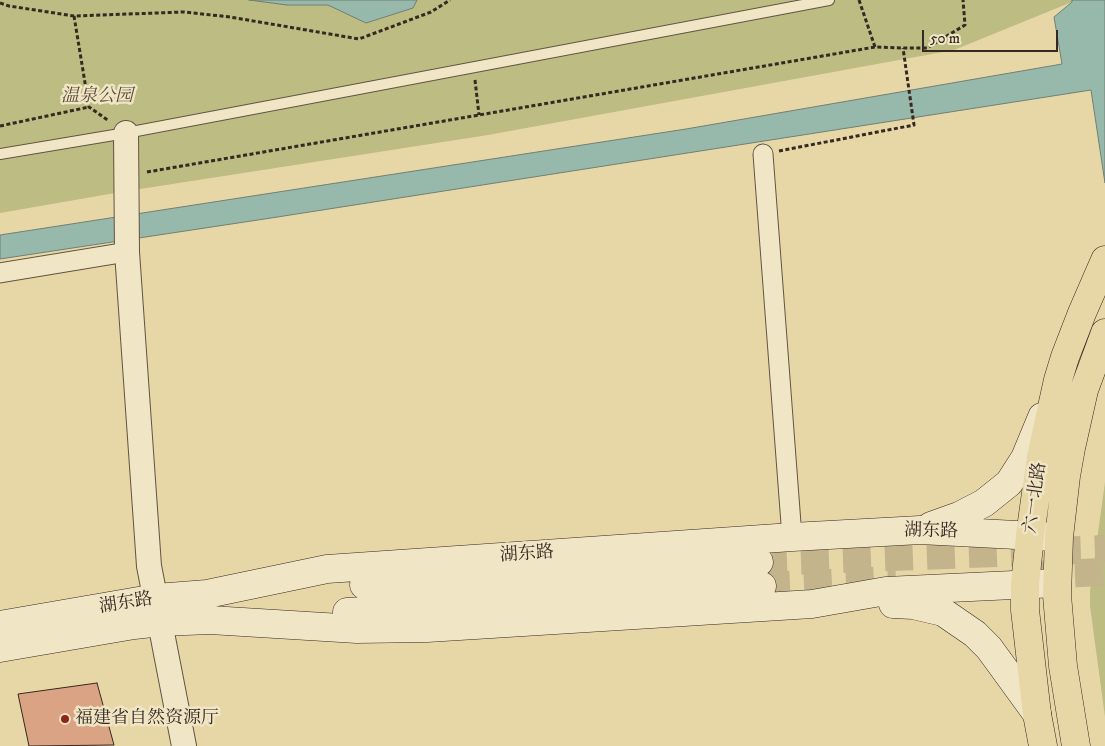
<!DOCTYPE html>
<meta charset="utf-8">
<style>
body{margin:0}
#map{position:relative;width:1105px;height:746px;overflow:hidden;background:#e8d7a6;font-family:"IM FELL DW Pica",serif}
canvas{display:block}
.scale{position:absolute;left:922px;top:30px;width:136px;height:22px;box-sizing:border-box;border:2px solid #362822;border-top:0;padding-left:6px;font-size:15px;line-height:18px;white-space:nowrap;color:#362822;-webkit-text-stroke:4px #f0e5c5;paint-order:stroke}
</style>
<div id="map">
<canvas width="1105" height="746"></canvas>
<div class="scale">50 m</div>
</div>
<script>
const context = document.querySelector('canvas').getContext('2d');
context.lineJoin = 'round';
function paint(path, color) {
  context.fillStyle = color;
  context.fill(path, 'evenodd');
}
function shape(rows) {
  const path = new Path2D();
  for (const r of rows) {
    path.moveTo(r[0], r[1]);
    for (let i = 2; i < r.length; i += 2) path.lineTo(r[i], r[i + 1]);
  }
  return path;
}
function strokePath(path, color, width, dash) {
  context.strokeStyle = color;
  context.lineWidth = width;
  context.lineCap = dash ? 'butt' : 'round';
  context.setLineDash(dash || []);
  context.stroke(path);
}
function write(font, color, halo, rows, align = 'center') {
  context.font = font + ' "IM FELL DW Pica","Noto Serif SC",serif';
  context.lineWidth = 5;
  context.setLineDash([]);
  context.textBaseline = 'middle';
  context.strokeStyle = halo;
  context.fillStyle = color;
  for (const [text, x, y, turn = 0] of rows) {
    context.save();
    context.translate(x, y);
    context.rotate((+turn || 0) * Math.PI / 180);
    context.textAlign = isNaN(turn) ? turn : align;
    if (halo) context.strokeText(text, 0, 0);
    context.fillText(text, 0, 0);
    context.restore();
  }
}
paint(shape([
 [0,0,1072,0,1072,2,954,50,488,135,121,192,0,213],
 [1105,482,1105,717,1090,606,1090,591]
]), '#bdbc82');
const water = shape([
 [249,0,417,0,413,8,366,23,328,5,287,5,249,0],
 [1072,0,1105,0,1105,183,1091,90,271,218,0,259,0,235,686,129,1062,64,1054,17,1072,2,1072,0]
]);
paint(water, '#97b9ab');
strokePath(water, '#707f74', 1);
const building = shape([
 [97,683,114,745,29,746,18,694,97,683]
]);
paint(building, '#daa384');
strokePath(building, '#362822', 1);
strokePath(shape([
 [759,562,1105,549],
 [1033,575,1105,572],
 [762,586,896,580]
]), '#c4b48c', 28, [28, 14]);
const service = shape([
 [0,154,126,133,829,0]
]);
const minor = shape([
 [763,154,792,537],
 [0,273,127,252]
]);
const tertiary = shape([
 [126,133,127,252,149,566,184,746]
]);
const secondary = shape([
 [931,526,959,516,984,503,1009,483,1025,458,1042,417],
 [364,585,759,562],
 [893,604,913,605,943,612,975,634,989,648,1037,714],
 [347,612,762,586],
 [0,625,156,598,207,594,327,569,792,537,920,530,1055,537],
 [0,648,134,625,161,622,210,620,357,629,427,628,812,604,886,591,1056,583]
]);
const primary = shape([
 [1043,746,1037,714,1025,610,1025,584,1030,536,1041,457,1058,380,1065,357,1082,313,1105,260],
 [1076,746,1063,666,1057,595,1059,537,1066,476,1071,448,1084,390,1105,333]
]);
strokePath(service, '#625443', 12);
strokePath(minor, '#625443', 21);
strokePath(tertiary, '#625443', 26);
strokePath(secondary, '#362822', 29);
strokePath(primary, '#362822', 29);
strokePath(shape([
 [859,0,875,47,903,48,927,48,965,25,963,0],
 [0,3,9,6,74,16,184,12,230,17,359,39,431,12,450,0],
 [74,16,89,107,109,121],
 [475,80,479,115],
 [0,126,89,107],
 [779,151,914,125,903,48],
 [147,172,875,47]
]), '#362822', 3, [4, 2.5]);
strokePath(service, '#f0e5c5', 10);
strokePath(minor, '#f0e5c5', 19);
strokePath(tertiary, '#f0e5c5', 24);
strokePath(secondary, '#f0e5c5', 28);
strokePath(primary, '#e8d7a6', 28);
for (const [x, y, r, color] of [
 [65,719,5,"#8f2418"]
]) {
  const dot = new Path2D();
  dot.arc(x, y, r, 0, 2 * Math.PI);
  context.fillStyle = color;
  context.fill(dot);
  strokePath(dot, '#f0e5c5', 2);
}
write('italic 18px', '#584d3a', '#f0e5c5', [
 ["温泉公园",97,97]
]);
write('18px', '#362822', '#f0e5c5', [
 ["六一北路",1036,498,-82],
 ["湖东路",931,532,1],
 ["湖东路",527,555,-4],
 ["湖东路",126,604,-9]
]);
write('18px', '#362822', '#f0e5c5', [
 ["福建省自然资源厅",75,719]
], 'left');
</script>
